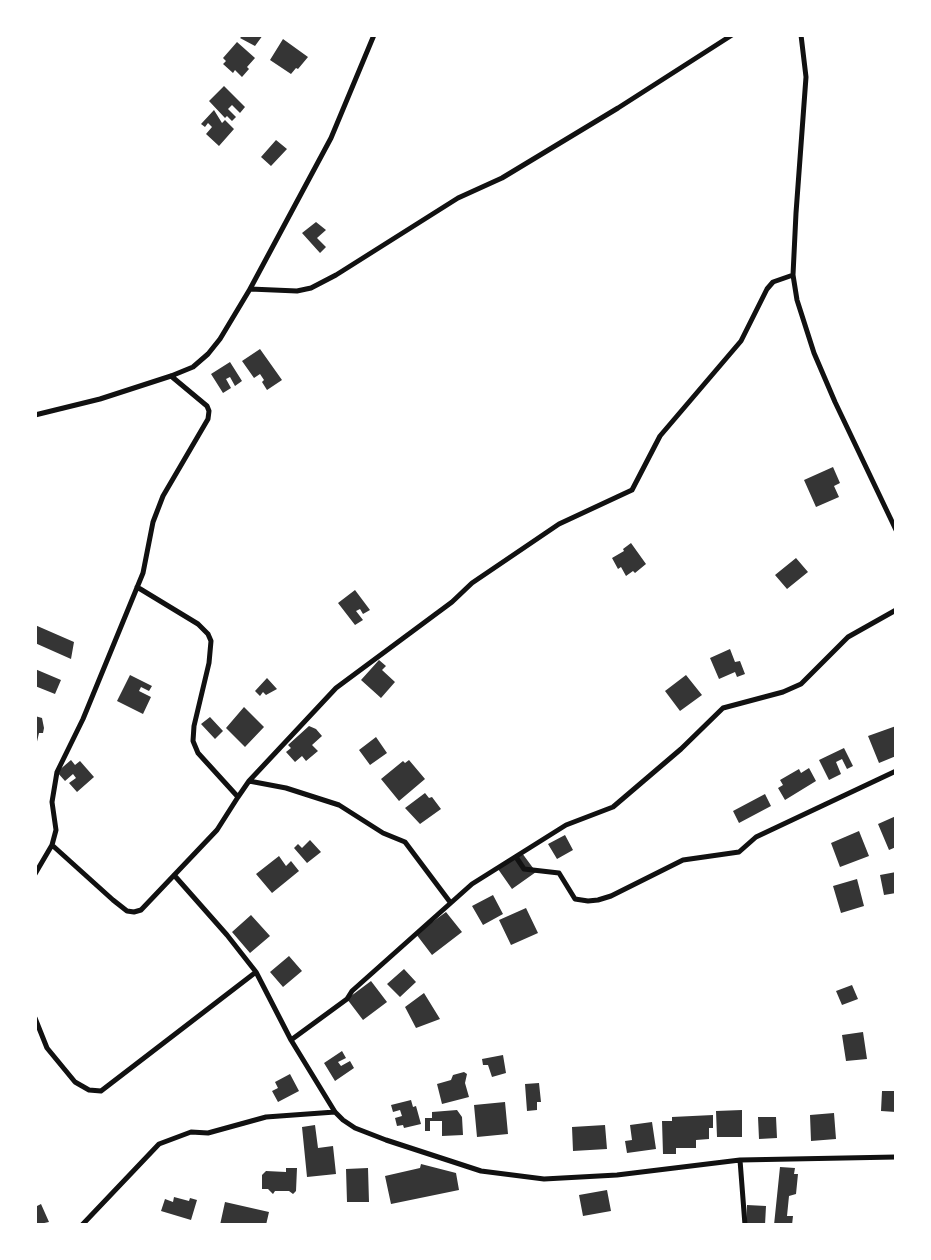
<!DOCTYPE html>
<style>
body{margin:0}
#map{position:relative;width:931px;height:1260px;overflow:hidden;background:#fff;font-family:Barlow,sans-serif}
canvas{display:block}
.frame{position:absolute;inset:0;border:37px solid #fff;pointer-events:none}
</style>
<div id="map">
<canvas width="931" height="1260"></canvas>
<div class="frame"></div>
</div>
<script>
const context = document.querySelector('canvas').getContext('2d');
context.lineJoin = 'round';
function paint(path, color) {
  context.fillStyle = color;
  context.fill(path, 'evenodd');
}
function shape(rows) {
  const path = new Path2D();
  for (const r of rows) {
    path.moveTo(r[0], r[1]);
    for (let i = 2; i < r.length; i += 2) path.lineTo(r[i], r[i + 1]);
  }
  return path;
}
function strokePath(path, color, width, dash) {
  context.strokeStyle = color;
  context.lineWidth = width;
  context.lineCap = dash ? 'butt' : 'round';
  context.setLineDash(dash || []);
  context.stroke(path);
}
paint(shape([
 [243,35,263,35,255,46,240,38],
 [283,39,308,57,298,69,296,68,291,74,270,60],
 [237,42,255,58,247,67,249,69,242,77,235,70,233,73,223,64,226,61,223,58],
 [224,86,245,107,240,113,232,105,228,109,236,117,232,121,227,116,225,118,209,101],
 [214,110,222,123,225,120,234,129,219,146,206,134,212,127,208,123,205,127,201,124],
 [276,140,287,149,271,166,261,157],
 [316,222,326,230,317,238,326,247,320,253,302,233],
 [260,349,282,380,267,390,262,382,264,380,260,374,254,378,242,361],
 [230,362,242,381,235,386,230,377,226,379,231,388,223,393,211,374],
 [833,467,840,483,834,486,839,497,816,507,804,480],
 [631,543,646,564,635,573,633,571,626,576,621,567,618,569,612,558,624,551,623,549],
 [796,558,808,572,787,589,775,575],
 [355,590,370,610,363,614,360,609,356,611,363,620,355,625,338,603],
 [35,625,74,642,71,659,35,643],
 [730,649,735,662,740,661,745,674,737,677,735,672,719,679,710,658],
 [379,660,386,666,382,670,395,682,381,698,361,680],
 [35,669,61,680,55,694,35,686],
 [130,675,152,686,149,691,141,687,139,691,151,697,143,714,117,701],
 [686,675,702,695,680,711,665,691],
 [267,678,277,689,266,695,263,692,260,696,255,691],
 [244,707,264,727,245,747,226,728],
 [35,716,42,718,44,728,43,733,39,733,36,746],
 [210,717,223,731,215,739,201,724],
 [309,726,316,729,322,736,312,745,318,751,306,761,302,756,295,762,286,752,291,748,288,745],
 [896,726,896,756,879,763,868,736],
 [376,737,387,753,370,765,359,750],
 [844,748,853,766,847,769,842,759,836,762,841,774,829,780,819,760],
 [71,760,75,765,80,761,94,777,77,792,69,783,76,778,73,774,65,781,57,772],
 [409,760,425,779,399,801,381,779,403,761,405,763],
 [809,768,816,781,785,800,778,788,783,785,780,780,799,769,801,773],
 [425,793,429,798,432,797,441,809,420,824,405,808],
 [765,794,771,806,739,823,733,811],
 [896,816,896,847,889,850,878,824],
 [859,831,869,856,840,867,831,843],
 [565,835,573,850,557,859,548,844],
 [310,840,321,852,307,863,294,848,298,844,302,848],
 [522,853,536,872,512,889,498,869],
 [279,856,286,866,291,861,299,871,272,893,256,874],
 [896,872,896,893,884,895,880,875],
 [857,879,864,906,841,913,833,886],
 [493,895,503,914,483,925,472,906],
 [526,908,538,933,511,945,499,920],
 [446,912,462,932,432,955,416,934],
 [251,915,270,936,250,953,232,932],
 [289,956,302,971,283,987,270,972],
 [404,969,416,982,400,997,387,984],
 [371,981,387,1002,363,1020,347,999],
 [852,985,858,999,842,1005,836,991],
 [424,993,440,1019,416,1028,405,1007],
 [863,1032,867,1059,846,1061,842,1035],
 [342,1051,346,1058,338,1062,341,1066,350,1061,354,1068,335,1081,324,1063],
 [503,1055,506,1073,492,1077,488,1065,483,1065,482,1059],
 [464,1072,467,1074,465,1083,469,1097,442,1104,437,1084,451,1080,453,1075],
 [290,1074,299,1091,278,1102,272,1091,278,1088,275,1082],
 [539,1083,541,1102,537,1102,537,1110,527,1111,525,1084],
 [882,1091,896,1091,896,1112,881,1111],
 [411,1100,413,1107,416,1106,421,1124,404,1128,403,1125,397,1126,395,1118,402,1116,400,1110,393,1112,391,1105],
 [505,1102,508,1134,477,1137,474,1105],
 [457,1110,462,1117,463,1135,442,1136,442,1121,430,1121,430,1131,425,1131,425,1118,432,1118,432,1112],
 [742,1110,742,1137,717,1137,716,1111],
 [834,1113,836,1139,811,1141,810,1115],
 [713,1115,713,1128,709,1128,709,1139,696,1140,696,1148,676,1148,676,1154,663,1154,662,1121,672,1121,672,1117],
 [758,1117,776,1117,777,1138,759,1139],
 [652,1122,656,1149,627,1153,625,1141,632,1140,630,1125],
 [315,1125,318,1148,333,1146,336,1174,307,1177,302,1127],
 [605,1125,607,1149,573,1151,572,1127],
 [421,1164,456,1173,459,1190,391,1204,385,1176,420,1168],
 [780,1167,795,1168,794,1174,798,1174,796,1194,789,1196,787,1216,793,1216,792,1225,774,1225],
 [286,1168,297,1168,296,1191,293,1194,289,1191,275,1191,273,1194,268,1189,262,1189,262,1175,266,1171,286,1172],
 [368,1168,369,1202,347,1202,346,1169],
 [607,1190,611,1211,583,1216,579,1195],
 [174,1197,189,1201,190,1198,197,1200,191,1220,161,1211,165,1199,173,1202],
 [225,1202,269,1212,266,1225,220,1225],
 [41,1204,49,1222,35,1225,35,1207],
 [747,1205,766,1206,765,1225,746,1225]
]), '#353535');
strokePath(shape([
 [801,35,806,77,796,213,793,275,797,300,814,353,835,402,896,530],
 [250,289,331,138,374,35],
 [35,415,100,399,171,376,193,367,208,354,220,339,250,289,297,291,311,288,336,275,458,198,502,178,618,108,732,35],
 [137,587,198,624,208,634,211,641,209,663,194,726,193,741,198,753,238,797,249,781,336,688,452,602,472,583,559,524,632,490,660,436,741,341,767,289,773,282,793,275],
 [896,610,848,637,801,684,783,692,723,708,681,749,613,807,566,825,472,884,352,991,347,999,291,1040,335,1112,343,1120,355,1128,386,1140,481,1171,544,1179,617,1175,740,1160,896,1157],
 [249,781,286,788,339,805,383,833,405,842,450,902],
 [52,845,113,900,127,911,134,912,141,910,217,830,238,797],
 [516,857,524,869,559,873,575,899,588,901,598,900,611,896,683,860,739,852,756,837,896,771],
 [35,874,52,845,56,830,52,802,57,772,83,719,143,573,153,522,163,496,208,419,209,411,207,406,171,376],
 [174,875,227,935,256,972,291,1040],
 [35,1018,47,1048,75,1082,89,1090,101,1091,256,972],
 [740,1160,745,1225],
 [82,1225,159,1144,191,1132,208,1133,266,1117,335,1112]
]), '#111', 5);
</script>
